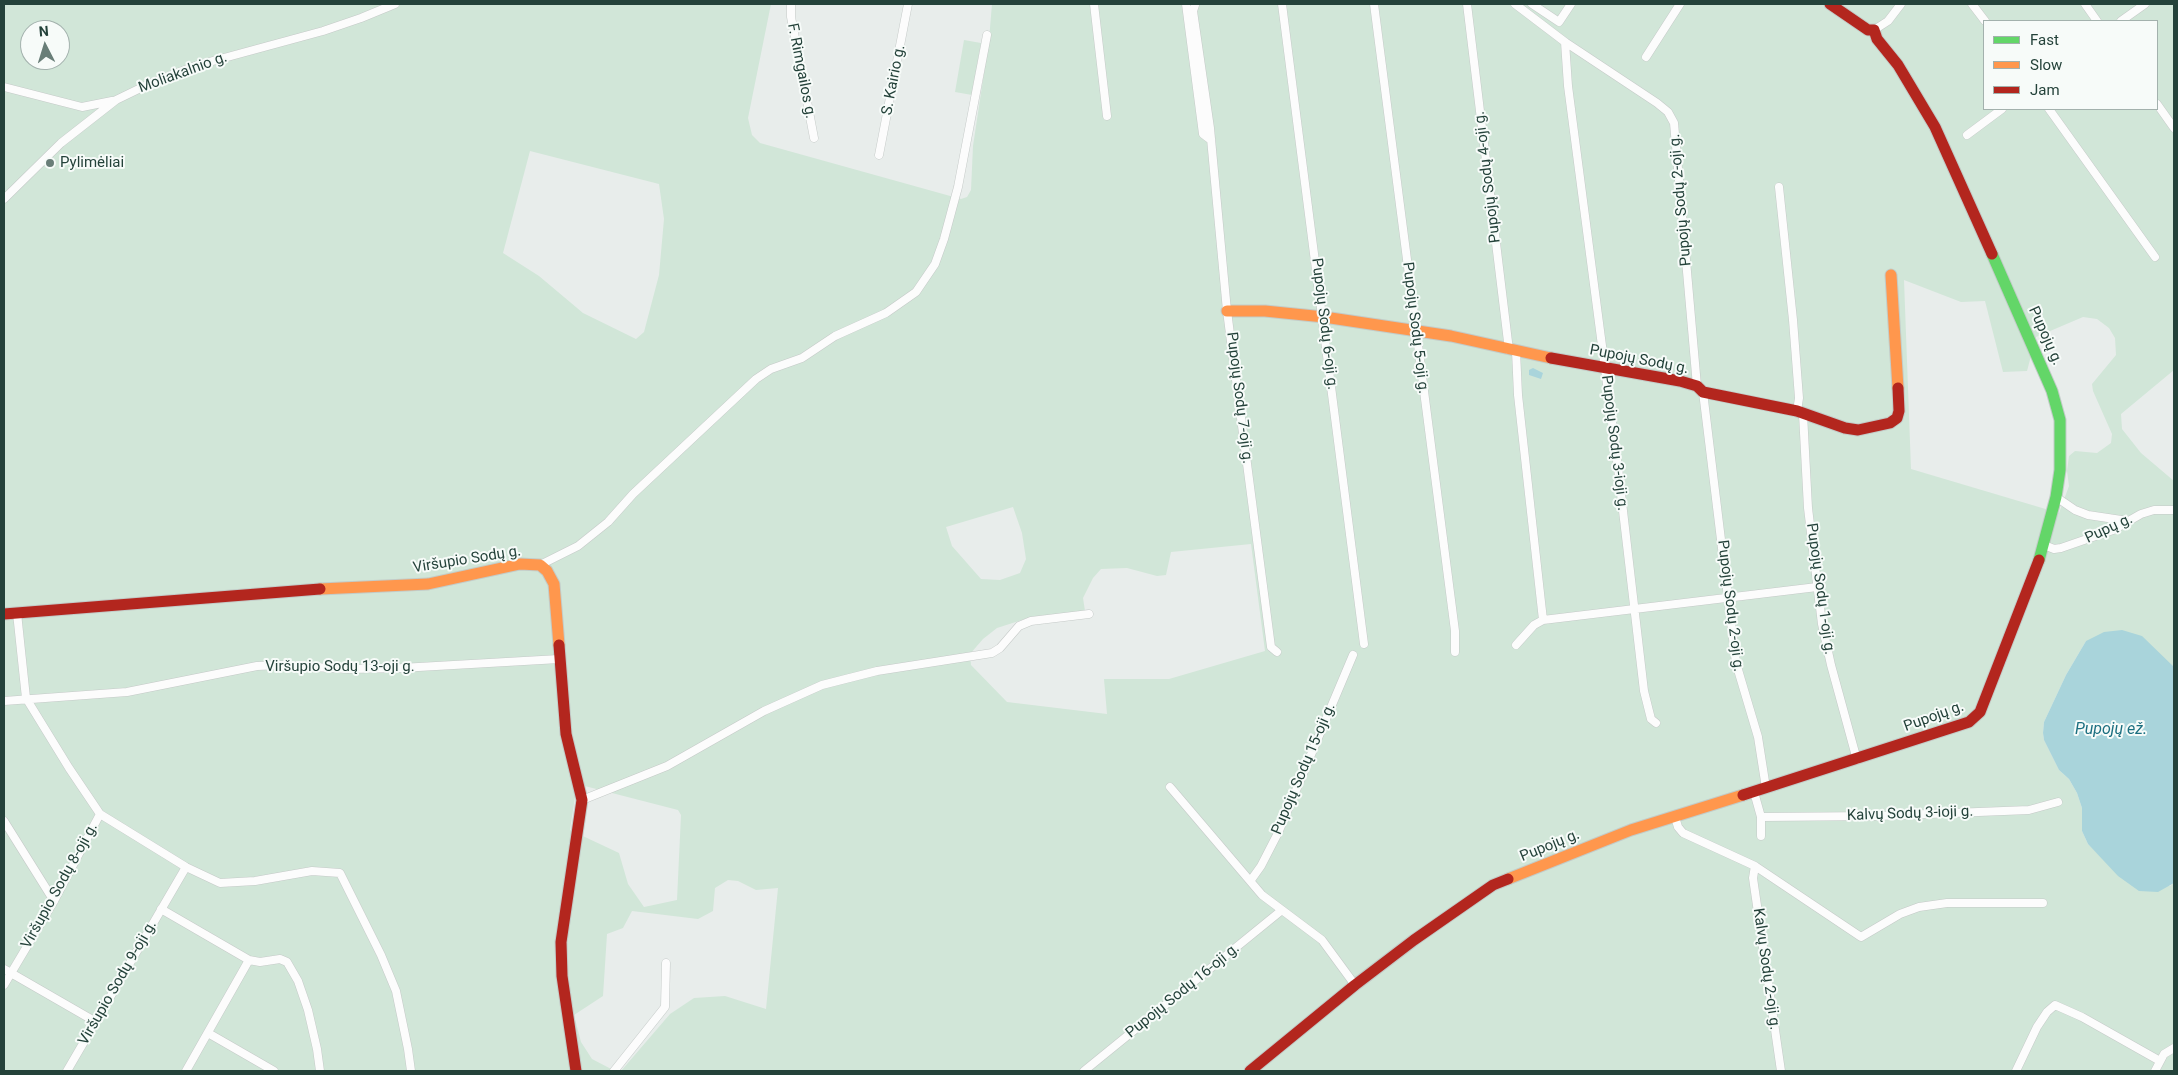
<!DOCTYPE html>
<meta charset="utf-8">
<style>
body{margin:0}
#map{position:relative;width:2178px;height:1075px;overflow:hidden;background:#e8edeb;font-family:Roboto,sans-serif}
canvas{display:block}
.frame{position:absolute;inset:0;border:5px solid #24423a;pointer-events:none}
.legend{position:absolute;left:1983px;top:20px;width:175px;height:90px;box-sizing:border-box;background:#f7fbf9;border:1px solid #a3b1ad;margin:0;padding:6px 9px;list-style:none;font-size:15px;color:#24423a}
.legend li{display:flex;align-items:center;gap:10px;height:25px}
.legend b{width:25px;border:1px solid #a3b1ad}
.north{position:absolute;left:20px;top:20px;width:50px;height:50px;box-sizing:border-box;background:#f7fbf9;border:1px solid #a3b1ad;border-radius:50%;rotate:355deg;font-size:14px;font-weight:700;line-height:20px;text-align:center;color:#24423a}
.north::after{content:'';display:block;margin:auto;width:18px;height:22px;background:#697e78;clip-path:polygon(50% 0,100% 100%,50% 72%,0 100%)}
</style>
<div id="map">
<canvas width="2178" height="1075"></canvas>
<div class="frame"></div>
<ul class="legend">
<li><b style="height:6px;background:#63d668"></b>Fast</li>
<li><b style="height:6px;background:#ff974d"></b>Slow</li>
<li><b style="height:6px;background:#b3261e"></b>Jam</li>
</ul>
<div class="north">N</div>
</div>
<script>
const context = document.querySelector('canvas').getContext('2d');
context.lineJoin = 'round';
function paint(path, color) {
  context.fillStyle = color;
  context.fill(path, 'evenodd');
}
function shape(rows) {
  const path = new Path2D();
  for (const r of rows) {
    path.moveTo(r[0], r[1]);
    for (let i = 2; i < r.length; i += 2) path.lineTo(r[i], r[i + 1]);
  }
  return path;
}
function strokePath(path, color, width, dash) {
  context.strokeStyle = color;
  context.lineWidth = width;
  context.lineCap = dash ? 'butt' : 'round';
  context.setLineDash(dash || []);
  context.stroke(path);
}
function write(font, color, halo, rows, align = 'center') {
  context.font = font + ' Roboto,sans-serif';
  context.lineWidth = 4;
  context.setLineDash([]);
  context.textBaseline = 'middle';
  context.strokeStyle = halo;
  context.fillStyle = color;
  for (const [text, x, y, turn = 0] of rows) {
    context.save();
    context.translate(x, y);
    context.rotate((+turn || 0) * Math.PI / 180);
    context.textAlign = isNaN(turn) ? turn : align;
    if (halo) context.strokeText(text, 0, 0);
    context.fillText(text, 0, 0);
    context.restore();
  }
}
paint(shape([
 [4,4,771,4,748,118,752,135,760,143,961,199,967,197,971,190,973,146,989,40,992,4,2174,4,2174,370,2121,414,2122,429,2141,453,2174,481,2174,667,2086,641,2066,675,2044,722,2043,733,2044,740,2059,770,2069,779,2077,793,2082,808,2082,831,2088,844,2101,856,2170,886,2174,883,2174,1071,621,1071,670,1014,694,998,725,996,766,1009,778,888,756,890,738,881,728,880,715,888,713,911,698,919,632,911,623,928,607,934,603,996,574,1015,581,1042,592,1059,615,1071,4,1071],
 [1984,21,2157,21,2157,109,1984,109],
 [30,30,60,30,60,60,30,60],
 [530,151,659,184,664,219,659,275,644,332,636,339,583,313,539,276,503,253],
 [1904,280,1961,302,1985,301,2003,372,2027,371,2036,337,2083,317,2097,319,2109,328,2115,338,2116,355,2092,384,2093,391,2112,434,2111,443,2097,453,2075,451,2069,456,2067,471,2069,486,2059,513,1911,469],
 [1013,507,1022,533,1026,559,1020,573,1000,580,981,579,952,546,946,527],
 [1251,544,1265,651,1169,679,1104,679,1107,714,1007,702,971,665,970,654,983,639,997,628,1025,619,1085,611,1083,598,1093,578,1101,569,1127,568,1157,576,1166,575,1171,552],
 [577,784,678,810,681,815,677,900,644,907,628,884,619,853,570,830],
 [964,40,981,43,972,95,955,92]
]), '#d1e6d8');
paint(shape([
 [1533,368,1543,373,1541,379,1529,375,1529,370],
 [2122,630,2142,636,2174,667,2174,883,2158,892,2139,891,2118,876,2088,844,2082,831,2082,808,2077,793,2069,779,2059,770,2044,740,2043,733,2044,722,2066,675,2086,641,2104,632]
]), '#a9d4db');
const street = shape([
 [791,4,791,17,814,138],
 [1094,4,1107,116],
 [1186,4,1203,134,1211,140],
 [1282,4,1364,644],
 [1374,4,1455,631,1455,652],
 [1467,4,1509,350],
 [1515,4,1565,42,1657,103,1668,112,1674,123,1697,386],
 [1532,4,1559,22,1571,4],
 [1972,4,1985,21],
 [2085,4,2097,21],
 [1195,5,1193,11,1210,128,1227,311,1271,647,1277,652],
 [2121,21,2145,4],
 [1874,30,1888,21,1901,4],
 [1565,42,1568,86,1618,468,1644,691,1651,719,1656,723],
 [1646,57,1680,4],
 [4,87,82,107,112,101],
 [2157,104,2174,128],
 [2049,109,2155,257],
 [1967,135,2002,109],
 [879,155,908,4],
 [1779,187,1793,320,1799,398,1797,411],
 [4,199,61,143,116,100,149,84,198,65,323,31,361,18,395,4],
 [1516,351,1518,395,1543,620],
 [1703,392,1736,663,1758,737,1766,788],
 [1803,414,1808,508,1822,624,1831,665,1857,760],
 [2056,497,2075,510,2088,515,2128,521],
 [2044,545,2054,549,2061,548,2113,530,2141,514,2154,510,2174,510],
 [540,565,578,546,608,522,633,494,756,379,771,369,802,358,835,336,886,313,916,292,935,264,944,239,958,187,987,35],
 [17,613,26,698,69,768,100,814,186,867,220,883,255,881,312,871,340,873,381,955,396,991,408,1049,411,1071],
 [1516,645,1534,625,1543,620,1817,587],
 [4,701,127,692,257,666,280,665,348,669,401,668,559,659],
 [1170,787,1262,895,1322,940,1355,985],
 [1754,792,1761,817,1761,836],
 [582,800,667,766,764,711,822,685,877,671,992,653,1000,648,1019,626,1031,621,1089,614],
 [1675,817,1678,827,1683,833,1755,866,1861,937,1900,914,1919,907,1947,903,2043,903],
 [1761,817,1877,816,2029,810,2058,802],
 [4,821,54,901],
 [1755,866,1753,878,1781,1071],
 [1251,880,1261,866,1278,833,1353,655],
 [161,909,249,960,260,962,280,959,287,962,298,981,308,1010,317,1049,320,1071],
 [4,969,96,1022],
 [4,985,54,901,100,814],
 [208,1033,274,1071],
 [67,1071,186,867],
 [186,1071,249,960],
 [614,1071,665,1007,666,963],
 [1084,1071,1282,910],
 [2016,1071,2037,1027,2047,1012,2055,1005,2082,1017,2160,1061],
 [2155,1071,2164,1054,2174,1048]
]);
const fast = shape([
 [1992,254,2052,391,2060,420,2060,470,2056,497,2039,560]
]);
const slow = shape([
 [1891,275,1898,388],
 [1227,311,1265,311,1324,317,1451,336,1551,358],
 [320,589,428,584,520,564,540,565,547,571,554,584,559,645],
 [1508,879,1631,830,1743,795]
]);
const jam = shape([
 [1830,4,1868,30,1874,30,1877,39,1898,65,1935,127,1992,254],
 [1551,358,1680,381,1697,386,1703,392,1797,411,1845,428,1858,430,1890,423,1897,418,1899,411,1898,388],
 [4,614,320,589],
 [559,645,566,734,582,800,561,942,562,976,576,1071],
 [1743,795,1969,722,1980,712,2039,560],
 [1250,1071,1355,985,1414,940,1493,885,1508,879]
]);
strokePath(street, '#c5cac8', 9);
strokePath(fast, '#c3cbc8', 13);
strokePath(slow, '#c3cbc8', 13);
strokePath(jam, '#c3cbc8', 13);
strokePath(street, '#fcfcfc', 8);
strokePath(fast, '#63d668', 11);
strokePath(slow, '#ff974d', 11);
strokePath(jam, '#b3261e', 11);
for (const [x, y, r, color] of [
 [50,163,5,"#697e78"]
]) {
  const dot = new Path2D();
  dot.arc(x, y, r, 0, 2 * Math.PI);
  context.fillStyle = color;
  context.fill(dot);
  strokePath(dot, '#f7fbf9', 2);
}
write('15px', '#24423a', '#f7fbf9', [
 ["F. Rimgailos g.",801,71,79],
 ["Moliakalnio g.",183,73,-20],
 ["S. Kairio g.",894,80,-79],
 ["Pupojų Sodų 4-oji g.",1488,177,-97],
 ["Pupojų Sodų 2-oji g.",1681,200,-95],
 ["Pupojų Sodų 6-oji g.",1324,324,83],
 ["Pupojų Sodų 5-oji g.",1415,328,83],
 ["Pupojų g.",2045,336,66],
 ["Pupojų Sodų g.",1639,360,11],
 ["Pupojų Sodų 7-oji g.",1239,398,83],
 ["Pupojų Sodų 3-ioji g.",1614,443,83],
 ["Pupų g.",2109,529,-25],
 ["Viršupio Sodų g.",467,560,-9],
 ["Pupojų Sodų 1-oji g.",1820,589,82],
 ["Pupojų Sodų 2-oji g.",1730,606,83],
 ["Viršupio Sodų 13-oji g.",340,667],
 ["Pupojų g.",1934,717,-20],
 ["Pupojų Sodų 15-oji g.",1304,769,-67],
 ["Kalvų Sodų 3-ioji g.",1910,814,-2],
 ["Pupojų g.",1550,846,-22],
 ["Viršupio Sodų 8-oji g.",60,886,-61],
 ["Kalvų Sodų 2-oji g.",1766,969,82],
 ["Viršupio Sodų 9-oji g.",118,983,-60],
 ["Pupojų Sodų 16-oji g.",1183,991,-39]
]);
write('15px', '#24423a', '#f7fbf9', [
 ["Pylimėliai",60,163]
], 'left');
write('italic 16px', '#1c6f80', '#f7fbf9', [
 ["Pupojų ež.",2111,730]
]);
</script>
